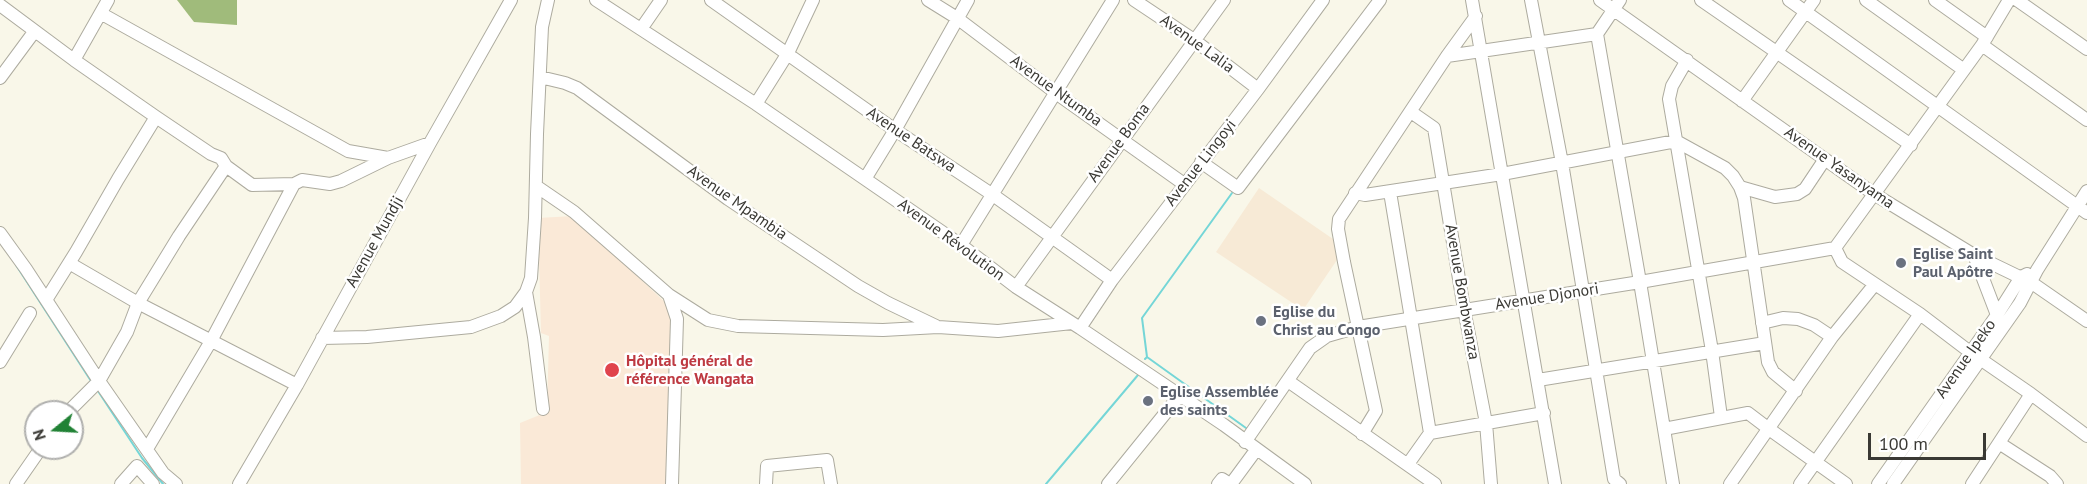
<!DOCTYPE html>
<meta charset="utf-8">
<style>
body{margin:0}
#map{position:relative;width:2087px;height:484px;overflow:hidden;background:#f9f7e9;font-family:"PT Sans",sans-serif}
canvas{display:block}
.north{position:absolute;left:24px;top:400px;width:60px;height:60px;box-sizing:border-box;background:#fff;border:2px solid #b0b0ae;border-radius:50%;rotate:252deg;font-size:16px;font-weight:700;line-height:24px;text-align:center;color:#3a3934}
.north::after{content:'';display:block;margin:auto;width:21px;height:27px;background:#218235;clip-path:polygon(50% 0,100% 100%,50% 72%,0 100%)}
.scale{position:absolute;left:1868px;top:433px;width:118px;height:27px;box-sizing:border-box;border:3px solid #3a3934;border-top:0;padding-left:8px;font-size:18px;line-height:21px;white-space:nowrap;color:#3a3934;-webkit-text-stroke:4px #fff;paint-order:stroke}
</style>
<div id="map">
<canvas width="2087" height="484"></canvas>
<div class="north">N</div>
<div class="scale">100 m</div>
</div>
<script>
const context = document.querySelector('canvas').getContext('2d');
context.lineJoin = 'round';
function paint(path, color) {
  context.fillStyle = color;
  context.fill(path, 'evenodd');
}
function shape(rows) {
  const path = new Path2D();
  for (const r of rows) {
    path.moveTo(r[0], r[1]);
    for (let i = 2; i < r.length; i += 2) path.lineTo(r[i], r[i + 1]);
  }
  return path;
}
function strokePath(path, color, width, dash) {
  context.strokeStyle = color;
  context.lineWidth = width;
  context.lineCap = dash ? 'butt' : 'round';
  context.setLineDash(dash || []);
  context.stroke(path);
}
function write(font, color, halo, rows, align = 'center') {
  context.font = font + ' "PT Sans",sans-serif';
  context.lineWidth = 5;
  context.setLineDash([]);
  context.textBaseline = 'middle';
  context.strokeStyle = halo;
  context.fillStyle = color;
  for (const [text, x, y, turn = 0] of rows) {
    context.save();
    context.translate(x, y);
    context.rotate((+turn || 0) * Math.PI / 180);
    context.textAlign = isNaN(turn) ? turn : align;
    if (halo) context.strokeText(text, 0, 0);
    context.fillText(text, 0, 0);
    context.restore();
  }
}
paint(shape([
 [1259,188,1333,239,1339,257,1303,310,1216,252]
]), '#f7ead6');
paint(shape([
 [573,216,669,306,677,343,673,484,521,484,520,423,547,412,549,336,541,333,538,218]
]), '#fae9d7');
paint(shape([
 [177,0,237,0,237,25,194,22]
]), '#a0bb7b');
strokePath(shape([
 [16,265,91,381],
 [1147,357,1142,318,1232,193],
 [1145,359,1147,357,1246,428],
 [96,388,142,458,163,484],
 [1046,484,1138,375]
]), '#75d6d7', 2);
const minor = shape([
 [596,0,756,104,961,245,1016,287,1080,328,1224,425,1305,484],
 [711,0,895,130,993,195,1112,280],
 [928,0,957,18,1056,93,1184,184],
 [1134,0,1194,40,1258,89],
 [1472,0,1555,484],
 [1531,0,1562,163,1614,479,1620,484],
 [1600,0,1874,194,1974,255,2032,283,2087,321],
 [1620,0,1597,34,1640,282,1673,484],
 [1701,0,1911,145],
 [1789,0,2087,213],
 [1866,0,1964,70],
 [1935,0,1987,37],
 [2017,0,2087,49],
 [0,5,74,60,156,117,211,154,221,158,226,166,252,185,294,184,302,180,330,184,341,181,388,158],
 [102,14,348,151,388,158,430,143],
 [641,29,661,0],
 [1982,45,2087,120],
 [1447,56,1597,34],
 [74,60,108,0],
 [1687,60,1672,86,1669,99,1712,351,1721,417],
 [540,77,565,83,577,88,728,199,858,286,888,303,936,326],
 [0,78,34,32],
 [1742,101,1814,0],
 [756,104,788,53,813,0],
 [1411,112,1434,128,1464,309,1486,423,1491,484],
 [1201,162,1238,188,1380,0],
 [865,179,895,130,968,0],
 [536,186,574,212,669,295,708,320,738,326,883,330,938,327,998,331,1072,323],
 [1740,187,1775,197,1797,194,1805,189,1825,159],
 [1390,192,1430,433,1408,464],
 [1355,193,1365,195,1502,174,1676,141,1725,168,1733,176,1740,187,1744,198,1768,362,1773,372,1796,391],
 [0,233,26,269,99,381,163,473,176,484],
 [961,245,1113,0],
 [1835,248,1842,262,1920,314,1970,352,2031,394,2087,436],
 [1974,255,1997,315],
 [69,263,138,303,297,385],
 [1016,287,1224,0],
 [526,292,534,337,543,409],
 [669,295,677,319,672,484],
 [46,300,76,252,118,179,156,117],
 [1762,323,1783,318,1798,319,1814,325,1832,337],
 [1080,328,1112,280,1258,89,1323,0],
 [322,338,367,337,471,327,501,316,515,307,526,292,531,278,535,218,537,134,542,27,548,0],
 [0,362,30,313],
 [1538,380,1765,343],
 [1288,381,1435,484],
 [68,412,99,381,127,332,138,303,179,236,226,166],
 [1664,429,1748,413,1769,429,1846,484],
 [1430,433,1544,413],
 [1362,434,1376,411,1344,262,1338,229,1339,219,1447,56,1476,16],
 [1245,442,1310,348,1327,336,1358,327,1640,282,1835,248,1982,45,2009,0],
 [1999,443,2050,476,2057,484],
 [147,449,211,341,294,184],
 [16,484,41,448],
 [121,484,137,466,153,484],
 [239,484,297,385,430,143,511,0],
 [766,484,767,466,827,460,831,484],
 [1108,484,1180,395],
 [1218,484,1222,479,1230,484],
 [1231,484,1256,450],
 [1730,484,1832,337,1875,284],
 [1800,484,1920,314],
 [1878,484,1997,315,2021,277,2027,274],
 [1893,484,2020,303,2037,270,2087,191],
 [1972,484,2031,394]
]);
strokePath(minor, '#adab9f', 14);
strokePath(minor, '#fff', 12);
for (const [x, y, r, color] of [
 [1901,263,6,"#6b7280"],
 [1261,321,6,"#6b7280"],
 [612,370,8,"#e0444e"],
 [1148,401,6,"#6b7280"]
]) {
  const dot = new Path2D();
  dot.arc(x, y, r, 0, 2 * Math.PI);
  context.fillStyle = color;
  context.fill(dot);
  strokePath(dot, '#fff', 2);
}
write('16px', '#3a3934', '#fff', [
 ["Avenue Lalia",1197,44,36],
 ["Avenue Ntumba",1056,91,36],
 ["Avenue Batswa",911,140,34],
 ["Avenue Boma",1119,143,-54],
 ["Avenue Lingoyi",1201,163,-52],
 ["Avenue Yasanyama",1839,168,35],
 ["Avenue Mpambia",737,203,35],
 ["Avenue Révolution",951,240,36],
 ["Avenue Mundji",375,242,-61],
 ["Avenue Bombwanza",1462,292,80],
 ["Avenue Djonori",1547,297,-9],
 ["Avenue Ipeko",1966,359,-55]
]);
write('bold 16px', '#5b616d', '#fff', [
 ["Eglise Saint",1913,254],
 ["Paul Apôtre",1913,272],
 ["Eglise du",1273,312],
 ["Christ au Congo",1273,330],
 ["Eglise Assemblée",1160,392],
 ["des saints",1160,410]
], 'left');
write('bold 16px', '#be3a42', '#fff', [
 ["Hôpital général de",626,361],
 ["référence Wangata",626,379]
], 'left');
</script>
